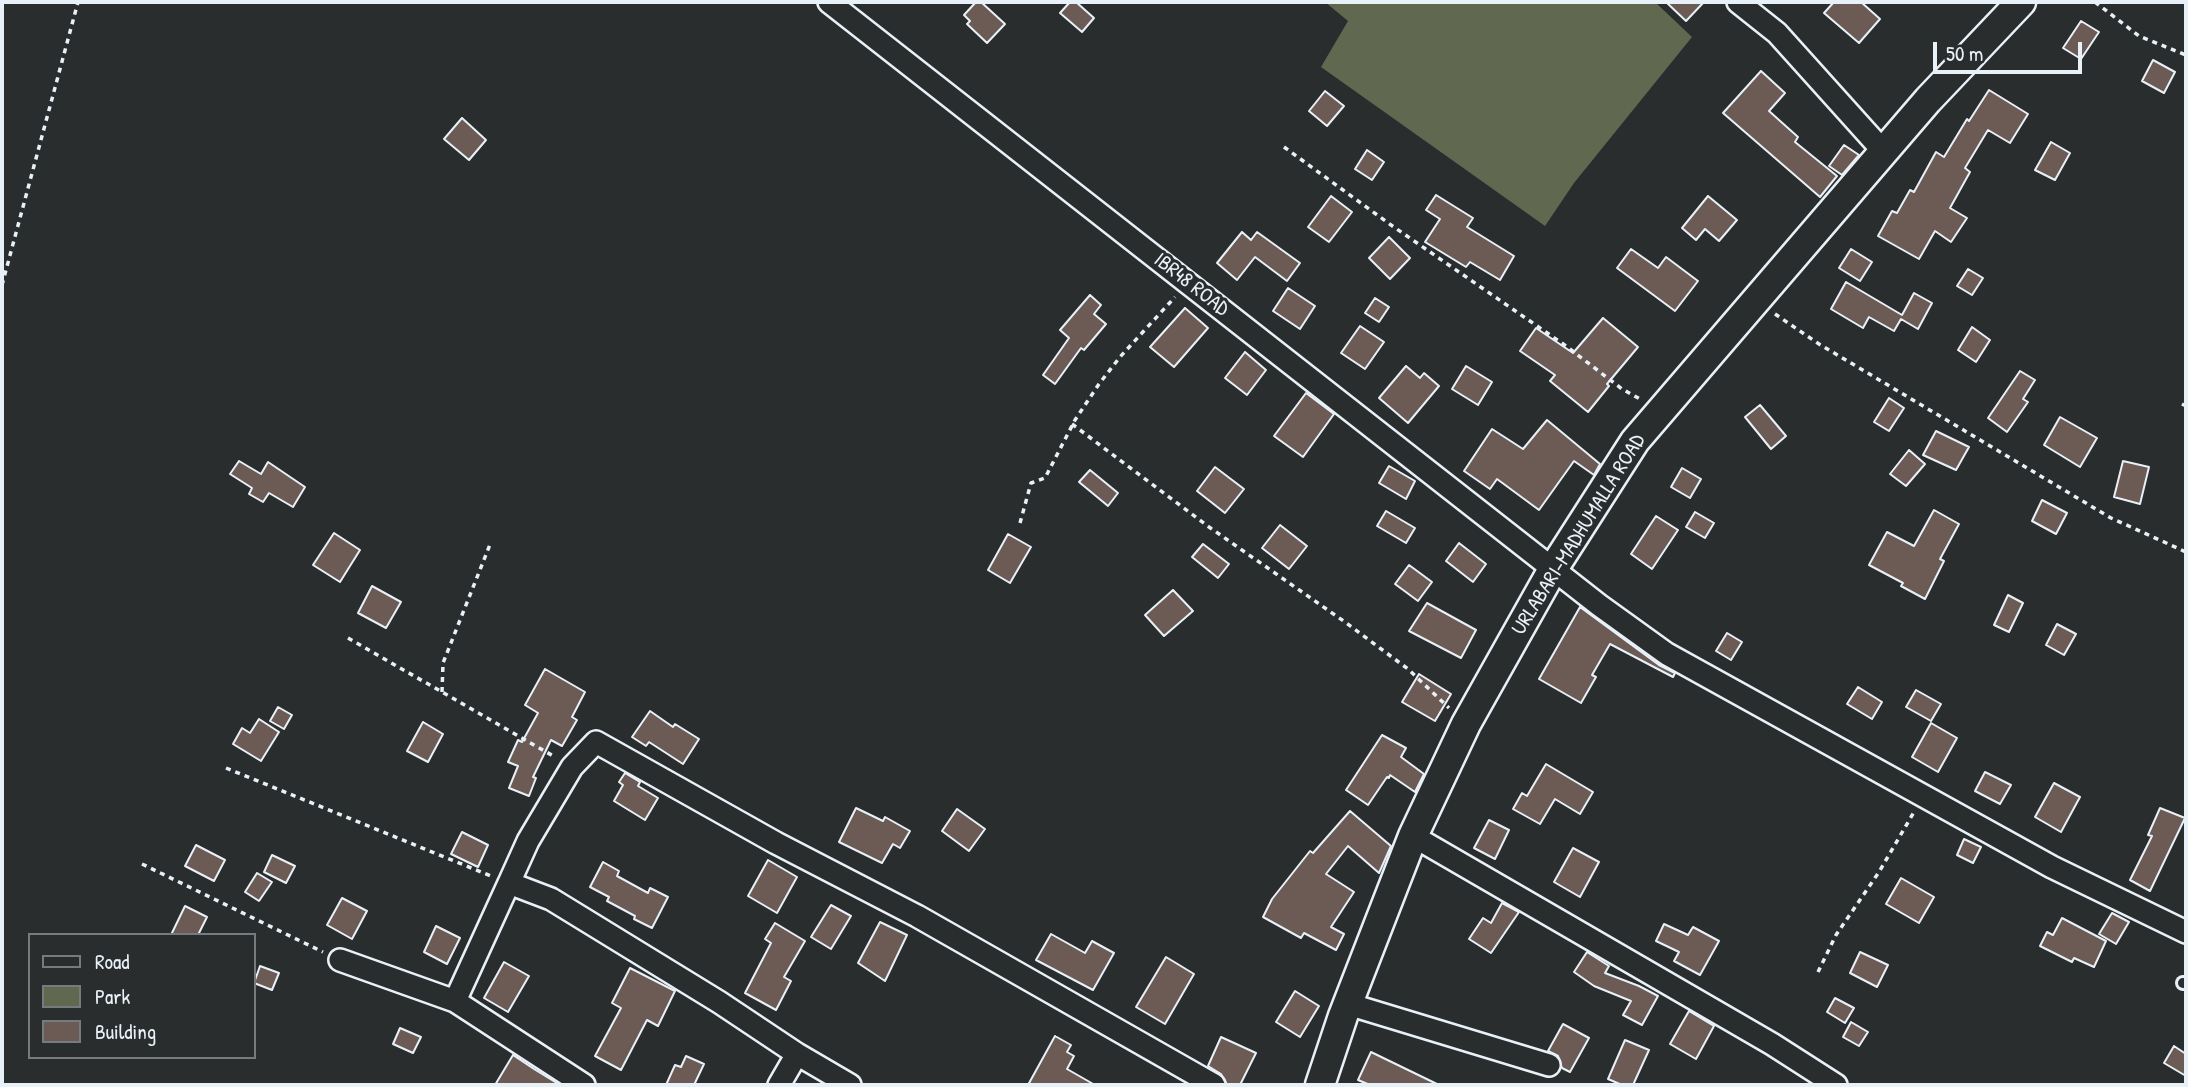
<!DOCTYPE html>
<style>
body{margin:0}
#map{position:relative;width:2188px;height:1087px;overflow:hidden;background:#2a2d2e;font-family:"Patrick Hand",sans-serif}
canvas{display:block}
.frame{position:absolute;inset:0;border:4px solid #e8f1f8;pointer-events:none}
.legend{position:absolute;left:28px;top:933px;width:228px;height:126px;box-sizing:border-box;background:#2a2d2e;border:2px solid #767b7f;margin:0;padding:9px 12px;list-style:none;font-size:21px;color:#e8f1f8}
.legend li{display:flex;align-items:center;gap:14px;height:35px}
.legend b{width:35px;border:2px solid #767b7f}
.scale{position:absolute;left:1933px;top:42px;width:149px;height:32px;box-sizing:border-box;border:4px solid #e8f1f8;border-top:0;padding-left:9px;font-size:21px;line-height:24px;white-space:nowrap;color:#e8f1f8;-webkit-text-stroke:5px #2a2d2e;paint-order:stroke}
</style>
<div id="map">
<canvas width="2188" height="1087"></canvas>
<div class="frame"></div>
<ul class="legend">
<li><b style="height:9px;background:#2a2d2e"></b>Road</li>
<li><b style="height:19px;background:#60684f"></b>Park</li>
<li><b style="height:19px;background:#6c5a54"></b>Building</li>
</ul>
<div class="scale">50 m</div>
</div>
<script>
const context = document.querySelector('canvas').getContext('2d');
context.lineJoin = 'round';
function paint(path, color) {
  context.fillStyle = color;
  context.fill(path, 'evenodd');
}
function shape(rows) {
  const path = new Path2D();
  for (const r of rows) {
    path.moveTo(r[0], r[1]);
    for (let i = 2; i < r.length; i += 2) path.lineTo(r[i], r[i + 1]);
  }
  return path;
}
function strokePath(path, color, width, dash) {
  context.strokeStyle = color;
  context.lineWidth = width;
  context.lineCap = dash ? 'butt' : 'round';
  context.setLineDash(dash || []);
  context.stroke(path);
}
function write(font, color, halo, rows, align = 'center') {
  context.font = font + ' "Patrick Hand",sans-serif';
  context.lineWidth = 6;
  context.setLineDash([]);
  context.textBaseline = 'middle';
  context.strokeStyle = halo;
  context.fillStyle = color;
  for (const [text, x, y, turn = 0] of rows) {
    context.save();
    context.translate(x, y);
    context.rotate((+turn || 0) * Math.PI / 180);
    context.textAlign = isNaN(turn) ? turn : align;
    if (halo) context.strokeText(text, 0, 0);
    context.fillText(text, 0, 0);
    context.restore();
  }
}
paint(shape([
 [1325,2,1655,2,1692,37,1574,183,1545,226,1321,67,1348,21]
]), '#60684f');
const building = shape([
 [976,2,981,2,1005,24,987,43,967,24,970,21,964,15,976,2],
 [1070,2,1076,2,1094,18,1082,32,1060,13,1070,2],
 [1666,2,1704,2,1686,21,1666,2],
 [1834,2,1861,2,1880,19,1859,43,1824,13,1834,2],
 [2081,21,2099,32,2081,59,2063,48,2081,21],
 [2153,60,2175,72,2164,93,2142,81,2153,60],
 [1761,71,1785,93,1769,111,1798,137,1795,142,1837,176,1820,197,1723,113,1761,71],
 [1989,90,2028,114,2010,143,1988,130,1965,168,1970,172,1950,208,1967,218,1951,242,1935,231,1919,259,1878,236,1892,211,1897,213,1910,190,1914,192,1936,152,1944,157,1967,119,1969,121,1989,90],
 [1325,91,1344,106,1327,126,1309,111,1325,91],
 [462,118,486,140,469,160,444,139,462,118],
 [2051,142,2070,153,2055,180,2035,170,2051,142],
 [1844,145,1859,155,1842,175,1829,166,1844,145],
 [1367,150,1384,162,1372,180,1355,169,1367,150],
 [1436,195,1473,218,1467,227,1514,256,1500,280,1470,262,1466,267,1425,242,1440,219,1426,210,1436,195],
 [1331,196,1352,212,1329,242,1308,227,1331,196],
 [1708,196,1737,220,1719,241,1705,229,1696,240,1682,228,1708,196],
 [1242,232,1251,240,1257,232,1300,263,1287,281,1255,257,1237,280,1217,263,1242,232],
 [1389,237,1410,258,1390,279,1369,258,1389,237],
 [1631,249,1658,268,1666,257,1698,281,1675,311,1617,268,1631,249],
 [1851,249,1872,262,1860,281,1839,268,1851,249],
 [1968,269,1983,278,1972,295,1957,286,1968,269],
 [1846,282,1902,315,1914,293,1932,303,1918,329,1901,319,1894,331,1869,317,1863,328,1831,309,1846,282],
 [1288,288,1315,306,1300,329,1273,311,1288,288],
 [1090,295,1101,305,1094,314,1106,324,1084,350,1081,348,1055,384,1043,375,1069,338,1060,330,1090,295],
 [1375,298,1389,307,1379,322,1365,313,1375,298],
 [1185,308,1208,328,1174,367,1150,347,1185,308],
 [1603,318,1638,347,1607,384,1609,386,1588,412,1550,381,1555,375,1520,351,1536,328,1573,353,1603,318],
 [1360,326,1384,342,1365,369,1341,353,1360,326],
 [1972,327,1990,340,1976,362,1958,350,1972,327],
 [1245,352,1266,370,1247,395,1225,378,1245,352],
 [1406,366,1420,378,1424,373,1439,386,1408,423,1379,398,1406,366],
 [1466,366,1492,382,1478,405,1452,389,1466,366],
 [2020,371,2035,380,2023,399,2028,402,2007,432,1988,418,2020,371],
 [1306,393,1334,414,1303,457,1274,436,1306,393],
 [1889,398,1904,408,1889,431,1874,422,1889,398],
 [1760,405,1786,436,1771,449,1745,417,1760,405],
 [2060,417,2097,438,2080,467,2044,445,2060,417],
 [1547,420,1600,464,1594,475,1574,461,1539,510,1497,479,1490,489,1464,471,1492,429,1523,449,1547,420],
 [1936,431,1969,447,1956,470,1923,455,1936,431],
 [1909,450,1925,464,1906,486,1890,474,1909,450],
 [239,461,261,474,268,462,305,487,293,507,269,493,263,502,249,494,252,488,230,474,239,461],
 [2123,461,2149,467,2140,504,2114,497,2123,461],
 [1389,466,1415,481,1406,499,1379,483,1389,466],
 [1215,467,1244,489,1225,513,1197,491,1215,467],
 [1682,468,1701,479,1690,498,1671,487,1682,468],
 [1090,470,1118,493,1108,506,1079,482,1090,470],
 [2042,500,2067,513,2056,534,2032,521,2042,500],
 [1934,510,1959,524,1940,559,1944,561,1925,599,1901,586,1903,583,1869,565,1887,532,1914,546,1934,510],
 [1386,511,1415,528,1406,543,1377,526,1386,511],
 [1695,512,1714,523,1705,538,1686,527,1695,512],
 [1656,516,1678,530,1652,569,1631,554,1656,516],
 [1280,525,1307,546,1289,569,1262,548,1280,525],
 [334,533,360,550,340,582,313,565,334,533],
 [1008,534,1031,547,1010,583,988,570,1008,534],
 [1459,543,1486,564,1473,582,1446,561,1459,543],
 [1203,544,1229,564,1218,578,1192,557,1203,544],
 [1409,565,1432,582,1418,601,1395,584,1409,565],
 [372,586,401,602,386,628,358,613,372,586],
 [1173,590,1193,611,1164,636,1145,615,1173,590],
 [2008,595,2023,603,2009,632,1994,625,2008,595],
 [1427,603,1476,630,1461,658,1409,631,1427,603],
 [1580,607,1659,665,1675,673,1673,677,1610,644,1592,675,1596,677,1581,703,1539,679,1580,607],
 [2057,624,2076,634,2064,655,2046,645,2057,624],
 [1727,633,1742,642,1731,660,1716,651,1727,633],
 [545,669,585,692,572,717,577,720,562,746,551,740,533,777,536,778,529,796,509,788,518,766,508,762,518,740,522,742,538,713,525,705,545,669],
 [1419,674,1451,694,1435,721,1402,702,1419,674],
 [1858,687,1882,702,1872,719,1847,704,1858,687],
 [1916,690,1941,704,1931,721,1906,707,1916,690],
 [278,707,292,715,284,729,270,721,278,707],
 [650,711,673,727,675,724,699,739,683,764,649,742,646,746,632,737,650,711],
 [259,719,279,732,261,761,233,744,242,728,250,733,259,719],
 [423,722,443,734,428,762,407,751,423,722],
 [1931,723,1957,738,1938,772,1912,757,1931,723],
 [1382,735,1406,748,1401,757,1424,774,1415,792,1390,775,1389,778,1387,777,1368,805,1346,790,1382,735],
 [1546,764,1593,792,1580,814,1555,799,1540,824,1513,809,1522,793,1527,796,1546,764],
 [1985,772,2011,785,2000,804,1975,791,1985,772],
 [625,773,640,782,638,786,658,798,645,820,614,801,623,785,619,782,625,773],
 [2054,783,2080,797,2061,832,2035,817,2054,783],
 [856,808,883,821,885,817,910,831,900,848,893,844,882,863,839,842,856,808],
 [2160,808,2185,818,2150,891,2130,880,2152,836,2148,835,2160,808],
 [957,809,985,829,969,851,942,831,957,809],
 [1350,811,1391,846,1379,873,1348,846,1326,874,1354,892,1331,927,1344,934,1336,950,1304,933,1301,938,1263,917,1272,899,1310,851,1313,853,1350,811],
 [1489,820,1509,830,1495,859,1474,848,1489,820],
 [462,832,488,845,478,867,451,854,462,832],
 [1964,839,1981,847,1973,863,1957,855,1964,839],
 [196,845,225,860,214,881,185,866,196,845],
 [1573,848,1599,862,1580,897,1554,882,1573,848],
 [272,855,295,866,286,883,264,872,272,855],
 [768,860,797,877,777,913,748,896,768,860],
 [603,862,619,871,617,876,648,893,650,888,668,897,652,928,634,919,635,916,607,901,609,897,590,887,603,862],
 [257,873,272,882,259,901,245,892,257,873],
 [1901,878,1934,897,1919,923,1886,904,1901,878],
 [342,898,367,911,352,939,327,925,342,898],
 [1502,903,1519,912,1491,953,1469,939,1483,918,1491,923,1502,903],
 [831,905,851,916,831,949,811,937,831,905],
 [185,906,207,917,198,935,171,935,185,906],
 [2112,913,2129,922,2116,944,2099,934,2112,913],
 [2062,918,2106,941,2094,967,2074,958,2072,962,2040,946,2047,932,2053,935,2062,918],
 [880,922,907,935,885,981,858,963,880,922],
 [775,923,805,941,784,977,791,981,776,1010,745,993,771,943,765,939,775,923],
 [1664,924,1688,935,1693,927,1719,941,1700,975,1674,961,1679,952,1656,941,1664,924],
 [436,926,460,938,447,964,424,952,436,926],
 [1051,934,1085,953,1092,941,1114,953,1093,990,1036,960,1051,934],
 [1587,952,1609,966,1605,973,1639,986,1658,996,1642,1025,1623,1015,1631,1001,1594,986,1574,972,1587,952],
 [1860,952,1888,965,1877,987,1850,973,1860,952],
 [1166,957,1194,974,1165,1024,1136,1007,1166,957],
 [504,962,529,976,508,1012,484,998,504,962],
 [260,966,279,973,272,990,254,983,260,966],
 [630,968,675,991,658,1026,647,1020,621,1070,595,1056,621,1008,612,1003,630,968],
 [1295,991,1319,1006,1300,1037,1276,1022,1295,991],
 [1835,998,1854,1008,1845,1023,1827,1012,1835,998],
 [1689,1011,1714,1026,1696,1059,1670,1044,1689,1011],
 [1851,1022,1868,1032,1859,1046,1843,1037,1851,1022],
 [1563,1024,1589,1038,1570,1072,1562,1068,1558,1056,1548,1051,1563,1024],
 [400,1028,421,1037,413,1053,393,1044,400,1028],
 [1055,1036,1071,1045,1067,1052,1074,1056,1067,1069,1095,1085,1028,1085,1055,1036],
 [1221,1037,1256,1053,1240,1085,1227,1085,1221,1074,1208,1066,1221,1037],
 [1625,1040,1649,1050,1633,1085,1622,1085,1608,1079,1625,1040],
 [2174,1046,2186,1054,2186,1076,2164,1063,2174,1046],
 [1371,1052,1439,1085,1370,1085,1358,1080,1371,1052],
 [513,1055,534,1069,560,1085,495,1085,513,1055],
 [686,1056,704,1064,694,1085,666,1085,675,1065,681,1067,686,1056]
]);
paint(building, '#6c5a54');
strokePath(building, '#e8f1f8', 2);
const service = shape([
 [2183,983,2186,983]
]);
const minor = shape([
 [829,2,1599,605,1667,654,2052,867,2186,932],
 [1738,2,1777,33,1884,152],
 [1413,836,1772,1044,1836,1085],
 [509,883,528,841,572,767,596,742,776,843,917,916,1214,1085],
 [340,960,455,1001,584,1085],
 [455,1001,509,883,551,899,719,1002,797,1054],
 [1348,1004,1549,1065],
 [779,1085,797,1054,850,1085]
]);
const secondary = shape([
 [1320,1085,1343,1016,1413,836,1466,724,1553,569,1635,441,1928,100,2021,2]
]);
strokePath(service, '#e8f1f8', 16);
strokePath(minor, '#e8f1f8', 26);
strokePath(secondary, '#e8f1f8', 33);
strokePath(shape([
 [2095,2,2139,36,2186,55],
 [1284,147,1391,225,1566,346,1622,389,1640,399],
 [2,285,78,2],
 [1775,314,1819,344,2111,518,2186,552],
 [2182,404,2186,406],
 [1072,424,1209,527,1345,622,1408,669,1449,708],
 [1020,523,1031,483,1045,478,1075,420,1099,384,1120,357,1175,297],
 [348,638,555,757],
 [442,692,443,663,491,542],
 [226,768,491,876],
 [142,864,323,952],
 [1818,972,1836,935,1879,872,1914,812]
]), '#e8f1f8', 3.5, [5, 5]);
strokePath(service, '#2a2d2e', 10);
strokePath(minor, '#2a2d2e', 21);
strokePath(secondary, '#2a2d2e', 28);
write('21px', '#e8f1f8', '#2a2d2e', [
 ["IBR48 ROAD",1191,285,38],
 ["URLABARI-MADHUMALLA ROAD",1579,535,-58]
]);
</script>
